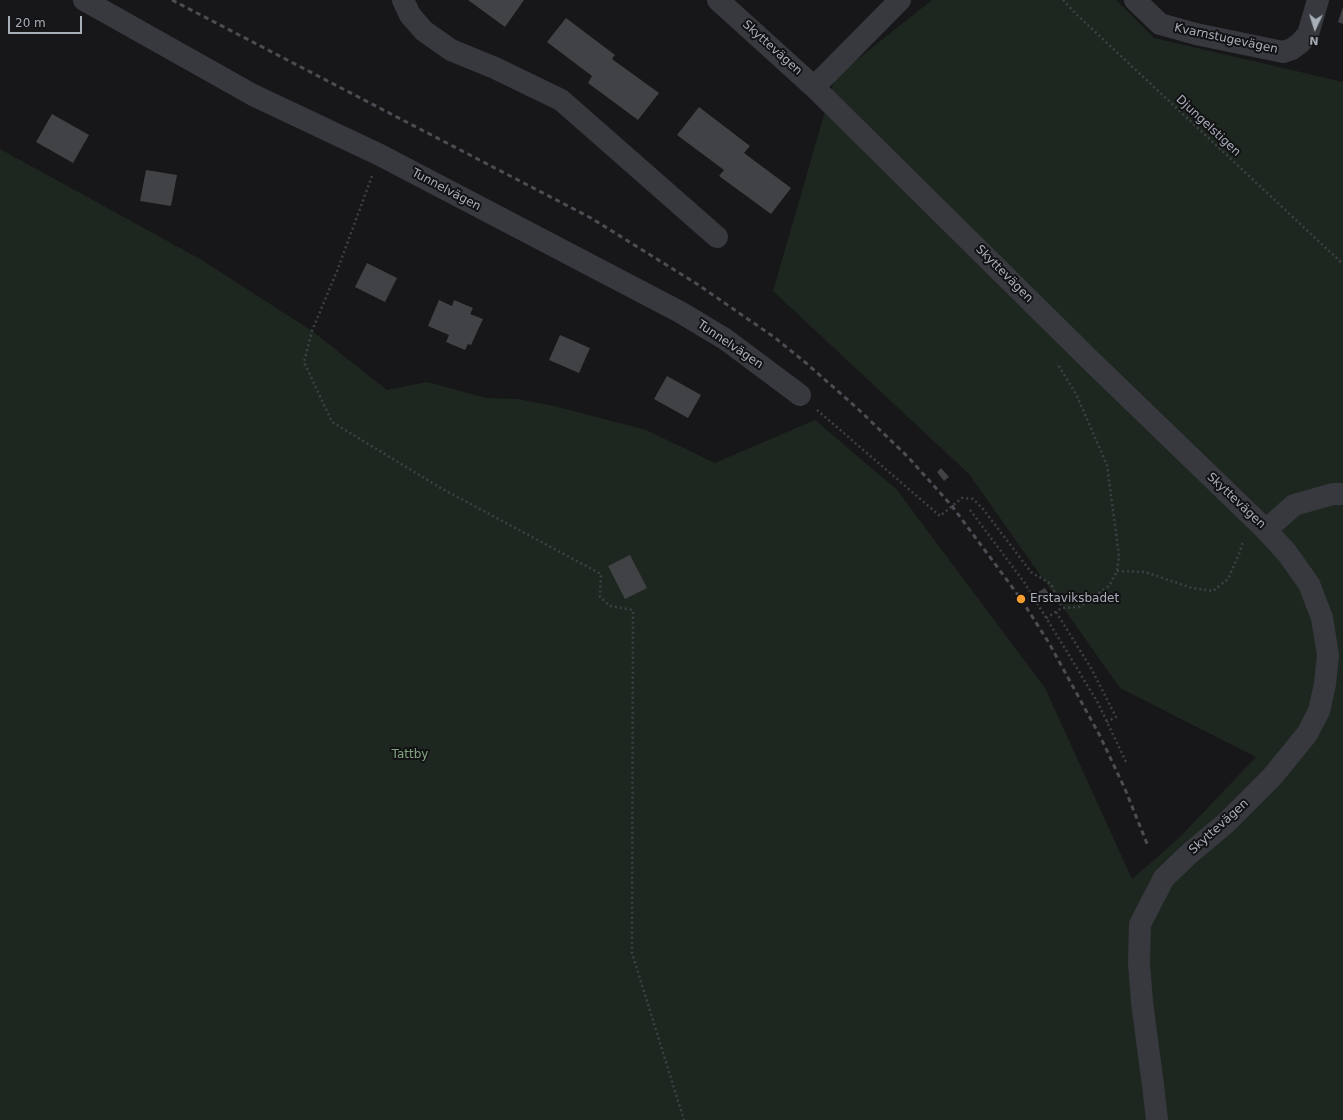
<!DOCTYPE html>
<meta charset="utf-8">
<style>
body{margin:0}
#map{position:relative;width:1343px;height:1120px;overflow:hidden;background:#171719;font-family:"DejaVu Sans",sans-serif}
canvas{display:block}
.north{position:absolute;left:1295px;top:8px;width:40px;height:40px;-webkit-text-stroke:3px #121214;paint-order:stroke;rotate:184deg;font-size:11px;font-weight:700;line-height:16px;text-align:center;color:#a8afb9}
.north::after{content:'';display:block;margin:auto;width:14px;height:18px;background:#a8afb9;clip-path:polygon(50% 0,100% 100%,50% 72%,0 100%)}
.scale{position:absolute;left:8px;top:16px;width:74px;height:18px;box-sizing:border-box;border:2px solid #a8afb9;border-top:0;padding-left:5px;font-size:12px;line-height:14px;white-space:nowrap;color:#a8afb9;-webkit-text-stroke:3px #121214;paint-order:stroke}
</style>
<div id="map">
<canvas width="1343" height="1120"></canvas>
<div class="north">N</div>
<div class="scale">20 m</div>
</div>
<script>
const context = document.querySelector('canvas').getContext('2d');
context.lineJoin = 'round';
function paint(path, color) {
  context.fillStyle = color;
  context.fill(path, 'evenodd');
}
function shape(rows) {
  const path = new Path2D();
  for (const r of rows) {
    path.moveTo(r[0], r[1]);
    for (let i = 2; i < r.length; i += 2) path.lineTo(r[i], r[i + 1]);
  }
  return path;
}
function strokePath(path, color, width, dash) {
  context.strokeStyle = color;
  context.lineWidth = width;
  context.lineCap = dash ? 'butt' : 'round';
  context.setLineDash(dash || []);
  context.stroke(path);
}
function write(font, color, halo, rows, align = 'center') {
  context.font = font + ' "DejaVu Sans",sans-serif';
  context.lineWidth = 4;
  context.setLineDash([]);
  context.textBaseline = 'middle';
  context.strokeStyle = halo;
  context.fillStyle = color;
  for (const [text, x, y, turn = 0] of rows) {
    context.save();
    context.translate(x, y);
    context.rotate((+turn || 0) * Math.PI / 180);
    context.textAlign = isNaN(turn) ? turn : align;
    if (halo) context.strokeText(text, 0, 0);
    context.fillText(text, 0, 0);
    context.restore();
  }
}
paint(shape([
 [932,0,1116,0,1154,38,1343,82,1343,1120,0,1120,0,149,200,259,312,331,387,390,427,382,486,398,517,399,554,406,646,430,715,463,815,420,897,490,1045,688,1132,879,1178,839,1256,757,1120,688,969,474,773,291,835,77]
]), '#1e271f');
paint(shape([
 [468,0,524,0,505,27],
 [1343,7,1343,24,1338,22],
 [566,18,615,55,612,59,659,93,638,120,588,83,592,76,547,42],
 [699,107,750,146,744,153,791,188,771,214,719,176,724,170,677,135],
 [52,114,89,135,73,163,36,142],
 [146,170,177,175,171,206,140,201],
 [367,263,397,278,385,302,355,287],
 [439,300,452,306,454,300,473,308,470,314,483,319,471,345,468,344,465,350,446,342,449,335,428,326],
 [560,335,590,348,579,373,549,360],
 [667,376,701,395,688,418,654,399],
 [941,468,949,477,944,481,937,472],
 [630,555,647,588,625,599,608,566],
 [1045,588,1052,599,1046,603,1038,592]
]), '#414246');
strokePath(shape([
 [1063,0,1075,13,1343,264],
 [372,176,337,271,312,331,304,362,332,422,439,487,601,574,600,597,610,606,633,610,632,953,684,1120],
 [817,410,940,516,962,498,973,499,983,509,1031,572,1051,584,1062,608],
 [970,510,1024,582,1058,637,1098,703,1127,764],
 [1117,571,1145,572,1192,588,1213,591,1228,579,1239,554,1243,542],
 [1056,612,1091,668,1116,717,1107,722],
 [1046,618,1062,608,1079,607,1109,586,1117,571,1119,556,1107,465,1076,394,1057,363]
]), '#3d4045', 2.5, [2, 3]);
strokePath(shape([
 [84,0,253,95,380,155,680,312,725,339,800,395],
 [403,0,410,15,424,31,451,50,495,68,561,100,717,237],
 [718,0,814,87,1087,357,1266,530,1287,553,1309,584,1322,618,1328,655,1325,684,1319,711,1307,734,1272,777,1226,823,1189,854,1164,878,1140,924,1139,963,1142,1002,1153,1085,1157,1120],
 [1135,0,1160,24,1196,34,1283,52,1292,49,1300,43,1308,34,1318,0],
 [814,87,900,0],
 [1266,530,1294,505,1333,494,1343,494]
]), '#37393e', 22);
strokePath(shape([
 [172,0,591,218,697,284,774,337,806,363,857,408,908,457,952,506,1021,599,1049,643,1100,736,1125,789,1148,846]
]), '#4a4d53', 3, [5, 4]);
for (const [x, y, r, color] of [
 [1021,599,5,"#f89e30"]
]) {
  const dot = new Path2D();
  dot.arc(x, y, r, 0, 2 * Math.PI);
  context.fillStyle = color;
  context.fill(dot);
  strokePath(dot, '#121214', 1.5);
}
write('12px', '#a8afb9', '#121214', [
 ["Kvarnstugevägen",1226,39,12],
 ["Skyttevägen",772,48,42],
 ["Djungelstigen",1208,126,43],
 ["Tunnelvägen",446,190,28],
 ["Skyttevägen",1004,274,45],
 ["Tunnelvägen",730,345,34],
 ["Skyttevägen",1236,501,43],
 ["Skyttevägen",1219,827,-42]
]);
write('12px', '#a8afb9', '#121214', [
 ["Erstaviksbadet",1030,599]
], 'left');
write('12px', '#81a57f', '#121214', [
 ["Tattby",410,755]
]);
</script>
